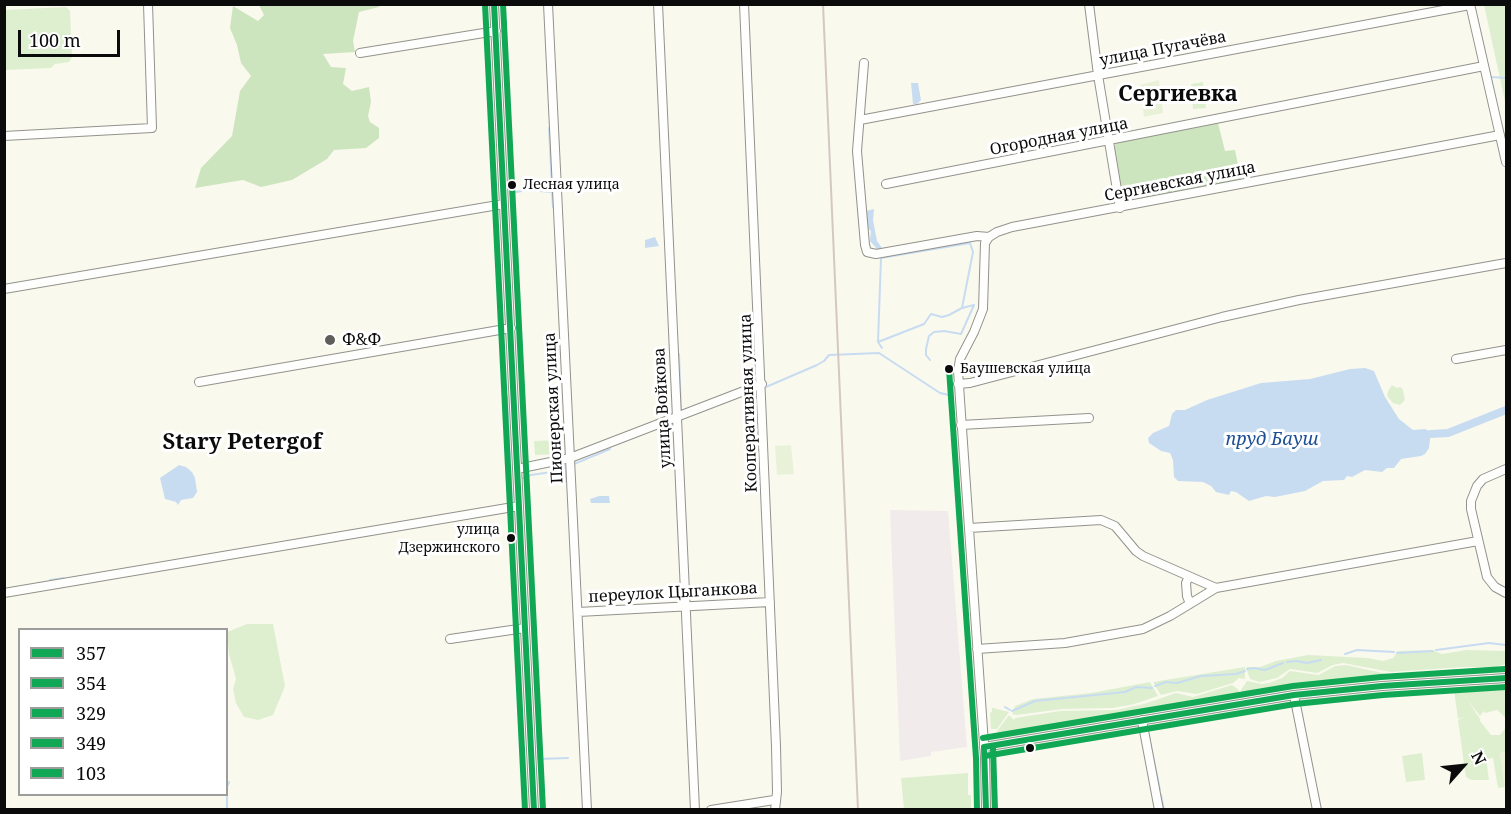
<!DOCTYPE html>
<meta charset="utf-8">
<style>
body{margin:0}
#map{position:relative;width:1511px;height:814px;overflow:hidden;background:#faf9ee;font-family:"Noto Serif",serif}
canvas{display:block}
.frame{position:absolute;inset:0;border:6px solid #0b0b0b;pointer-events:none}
.legend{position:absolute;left:18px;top:628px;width:210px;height:168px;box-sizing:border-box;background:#fff;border:2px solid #9d9d9d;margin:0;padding:8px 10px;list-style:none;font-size:18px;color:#0b0b0b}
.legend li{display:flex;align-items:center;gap:12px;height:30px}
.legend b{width:30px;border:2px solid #9d9d9d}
.north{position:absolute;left:1433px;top:736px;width:60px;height:60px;-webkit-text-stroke:4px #fff;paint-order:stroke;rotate:63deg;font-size:16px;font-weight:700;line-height:24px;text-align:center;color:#0b0b0b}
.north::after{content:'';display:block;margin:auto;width:21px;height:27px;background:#0b0b0b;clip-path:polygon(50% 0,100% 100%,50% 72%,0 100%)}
.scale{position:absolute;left:18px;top:30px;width:102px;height:27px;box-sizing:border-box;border:3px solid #0b0b0b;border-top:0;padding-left:8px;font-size:18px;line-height:21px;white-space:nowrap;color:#0b0b0b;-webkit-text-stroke:4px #fff;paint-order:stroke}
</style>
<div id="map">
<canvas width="1511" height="814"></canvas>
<div class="frame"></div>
<ul class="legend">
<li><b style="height:8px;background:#10a855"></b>357</li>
<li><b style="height:8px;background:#10a855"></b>354</li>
<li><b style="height:8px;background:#10a855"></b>329</li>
<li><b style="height:8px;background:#10a855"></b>349</li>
<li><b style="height:8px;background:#10a855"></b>103</li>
</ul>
<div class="north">N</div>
<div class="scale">100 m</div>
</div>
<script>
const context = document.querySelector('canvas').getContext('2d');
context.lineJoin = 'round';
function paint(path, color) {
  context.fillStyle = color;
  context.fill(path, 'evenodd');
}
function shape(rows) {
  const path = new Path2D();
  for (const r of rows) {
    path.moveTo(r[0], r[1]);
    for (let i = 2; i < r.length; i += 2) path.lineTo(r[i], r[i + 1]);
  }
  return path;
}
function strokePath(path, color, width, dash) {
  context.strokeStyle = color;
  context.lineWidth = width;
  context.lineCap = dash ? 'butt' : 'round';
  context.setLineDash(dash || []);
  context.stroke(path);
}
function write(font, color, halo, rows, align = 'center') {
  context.font = font + ' "Noto Serif",serif';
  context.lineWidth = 6;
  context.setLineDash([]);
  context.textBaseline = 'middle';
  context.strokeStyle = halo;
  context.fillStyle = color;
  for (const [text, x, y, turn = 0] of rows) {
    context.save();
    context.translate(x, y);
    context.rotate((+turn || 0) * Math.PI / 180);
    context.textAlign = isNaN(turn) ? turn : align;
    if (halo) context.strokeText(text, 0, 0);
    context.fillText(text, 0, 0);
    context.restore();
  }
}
paint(shape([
 [890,510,948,511,967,747,931,752,931,756,900,761]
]), '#f1ebeb');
paint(shape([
 [1484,5,1506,5,1506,106],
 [66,7,70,11,72,57,69,62,55,64,51,68,5,70,5,10],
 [1203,82,1206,108,1193,109,1191,84],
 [1392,385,1397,388,1401,387,1403,390,1405,400,1400,405,1393,403,1387,396,1388,391],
 [233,433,240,436,241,439,239,448,234,452,230,451,228,443,230,436],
 [559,440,560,454,535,455,534,441],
 [247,624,273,624,285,686,273,715,258,720,244,717,236,703,233,689,236,679,229,654,227,632],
 [1432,650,1442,654,1467,650,1506,651,1506,664,1495,667,1464,667,1391,672,1343,663,1333,665,1317,673,1290,669,1277,678,1259,682,1250,679,1247,671,1247,667,1260,667,1276,661,1308,655,1368,658,1383,661,1393,658,1398,651],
 [1346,665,1392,675,1436,672,1454,669,1491,669,1506,666,1506,671,1343,682,1242,697,1241,690,1247,681,1262,684,1269,683,1282,678,1290,671,1319,675,1335,666],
 [1245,667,1245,679,1239,678,1233,683,1197,694,1177,691,1161,695,1153,682],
 [1150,682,1158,696,1134,704,1113,708,1063,709,1016,715,1012,714,1015,706,1033,699,1091,693],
 [1232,685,1239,690,1240,697,998,738,997,731,1009,715,1014,720,1015,718,1060,711,1116,710,1144,704,1176,693,1193,697],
 [1506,685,1506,697,1503,698,1506,698,1506,726,1506,718,1497,710,1485,713,1484,711,1480,716,1459,689],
 [1457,689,1465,696,1480,719,1480,721,1491,735,1500,735,1506,727,1506,752,1500,753,1505,787,1498,788,1493,758,1486,759,1489,780,1471,780,1466,777,1464,765,1475,763,1464,764,1458,720,1464,717,1458,719,1454,690],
 [989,707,1009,712,997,729,991,729,990,713,992,712,992,708],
 [1422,753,1425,780,1406,782,1402,756],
 [990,766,995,766,995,809,990,809],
 [968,773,968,795,971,795,971,809,904,809,901,778]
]), '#deefd0');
paint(shape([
 [259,5,380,5,379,7,359,12,353,41,355,52,323,54,331,67,346,68,343,84,352,91,369,87,371,102,368,116,370,122,379,128,379,138,366,148,334,150,327,159,292,180,261,187,243,180,195,188,201,168,232,136,240,91,251,76,241,63,237,45,230,28,233,6,258,21,264,15],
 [1218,123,1225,151,1235,150,1241,179,1123,202,1114,153,1115,144,1122,140]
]), '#cde5be');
paint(shape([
 [1159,80,1163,113,1144,117,1140,85],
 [791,445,794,474,777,475,775,446],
 [1506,752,1506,794,1500,753]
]), '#e9f2d9');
paint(shape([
 [911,83,918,83,921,100,917,104,913,104],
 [874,209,873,220,877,241,882,248,880,250,878,250,870,241,871,231,867,228,866,211],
 [655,237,659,246,645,248,645,240],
 [1365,368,1374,371,1385,397,1399,419,1413,430,1425,429,1431,432,1429,448,1425,454,1421,456,1401,459,1394,468,1387,468,1382,472,1365,470,1352,477,1347,476,1344,480,1323,481,1305,491,1275,497,1266,496,1249,501,1236,492,1231,491,1229,495,1216,492,1211,486,1203,482,1178,481,1174,477,1173,460,1170,453,1161,451,1149,443,1148,438,1153,433,1169,426,1172,414,1176,410,1185,410,1207,400,1261,383,1310,379,1350,369],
 [179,465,186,467,192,472,195,478,197,492,193,498,181,500,178,505,176,502,165,499,160,478],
 [599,496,609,496,610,503,591,503,590,499]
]), '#c8dcf1');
strokePath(shape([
 [1474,4,1496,101],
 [1491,77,1506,78],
 [745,111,746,134],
 [1502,127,1506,143],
 [549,128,552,188],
 [510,193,528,190,552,192,553,207],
 [878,342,881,258,970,243,973,252,962,308,949,315,942,317,931,314,924,324,878,342,882,348],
 [679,354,681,411],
 [930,360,926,355,926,349,929,336,934,332,944,331,961,334,974,305,962,308],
 [766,387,817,365,824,361,829,355,879,353,940,393,949,395,951,413],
 [507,396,512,502],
 [564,463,566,482],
 [574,464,610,449],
 [523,478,531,475,565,470],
 [513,512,513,530],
 [50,580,64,578],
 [1436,650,1489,643,1506,645],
 [1397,653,1433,651],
 [1345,654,1357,650,1394,652],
 [1287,662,1297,661,1307,663,1321,660],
 [1247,669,1254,668,1265,670,1283,663],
 [1155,686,1166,682,1177,683,1201,676,1236,674,1245,671],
 [1005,707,1010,710],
 [1012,711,1035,701,1125,692,1136,687,1152,688],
 [537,727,538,759,568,758],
 [1149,737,1160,790],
 [1161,795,1164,810],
 [227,810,227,787,229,782]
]), '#c8dcf1', 2);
strokePath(shape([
 [1431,434,1448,433,1506,410]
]), '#c8dcf1', 8);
const minor = shape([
 [494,4,534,810],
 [548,4,587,810],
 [658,4,695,810],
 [744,4,776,746,777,792,775,810],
 [1089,4,1098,75,1120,208],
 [1470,4,1506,162],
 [360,53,496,31],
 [864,63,857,151,865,245,867,252,876,254,977,236,989,237,997,232,1012,227,1500,135],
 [860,120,1470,5],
 [4,136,152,128,148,4],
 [886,184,1484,66],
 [4,289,504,204],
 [1456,359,1506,350],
 [199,382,511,328],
 [958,384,970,383,1222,317,1299,300,1506,263],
 [961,425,1089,418],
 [517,469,570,458,762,384],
 [1506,469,1483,479,1477,486,1471,501,1471,509,1487,577,1495,587,1506,593],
 [969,528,1101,520,1115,526,1136,551,1143,556,1216,588],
 [1189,576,1186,583,1187,596,1190,604],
 [4,593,519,506],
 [578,612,770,602],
 [450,639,525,628],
 [977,649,1065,643,1143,629,1170,616,1216,588,1478,541],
 [1294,695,1317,810],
 [1142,720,1159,810],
 [984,747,1294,695,1382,686,1506,678],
 [711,810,774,800],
 [986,810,985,758,958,371,960,359,974,332,983,309,985,243,989,237]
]);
strokePath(minor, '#93928d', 10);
strokePath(minor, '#fefefc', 8);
strokePath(shape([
 [823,4,858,810]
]), '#d5c7c4', 2);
strokePath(shape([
 [494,4,534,810],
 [984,747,1294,695,1382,686,1506,678],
 [984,747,986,810]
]), '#10a855', 6);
strokePath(shape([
 [485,4,525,810]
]), '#10a855', 6);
strokePath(shape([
 [503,4,543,810]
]), '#10a855', 6);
strokePath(shape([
 [949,369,976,758,977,810],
 [985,756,1295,704,1383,695,1506,687]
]), '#10a855', 6);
strokePath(shape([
 [983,738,1293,686,1381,677,1505,669],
 [993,747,995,810]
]), '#10a855', 6);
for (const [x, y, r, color] of [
 [512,185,5,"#0b0b0b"],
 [330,340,6,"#5f5e5a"],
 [949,369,5,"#0b0b0b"],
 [511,538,5,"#0b0b0b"],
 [1030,748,5,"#0b0b0b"]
]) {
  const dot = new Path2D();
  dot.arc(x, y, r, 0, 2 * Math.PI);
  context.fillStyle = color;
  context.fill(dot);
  strokePath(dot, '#fff', 2);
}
write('14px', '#0b0b0b', '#fff', [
 ["Лесная улица",523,185],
 ["Баушевская улица",960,369],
 ["улица",500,530,"right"],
 ["Дзержинского",500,548,"right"]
], 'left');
write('16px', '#0b0b0b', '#fff', [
 ["улица Пугачёва",1163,49,-11],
 ["Огородная улица",1059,137,-11],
 ["Сергиевская улица",1180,182,-11],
 ["Кооперативная улица",749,403,-92],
 ["Пионерская улица",554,408,-93],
 ["улица Войкова",663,408,-93],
 ["переулок Цыганкова",673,593,-3]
]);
write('16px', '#0b0b0b', '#fff', [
 ["Ф&Ф",342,340]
], 'left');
write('italic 18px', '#1c4e95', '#fff', [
 ["пруд Бауш",1272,440]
]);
write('bold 22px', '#0b0b0b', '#fff', [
 ["Сергиевка",1178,95],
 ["Stary Petergof",242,443]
]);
</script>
